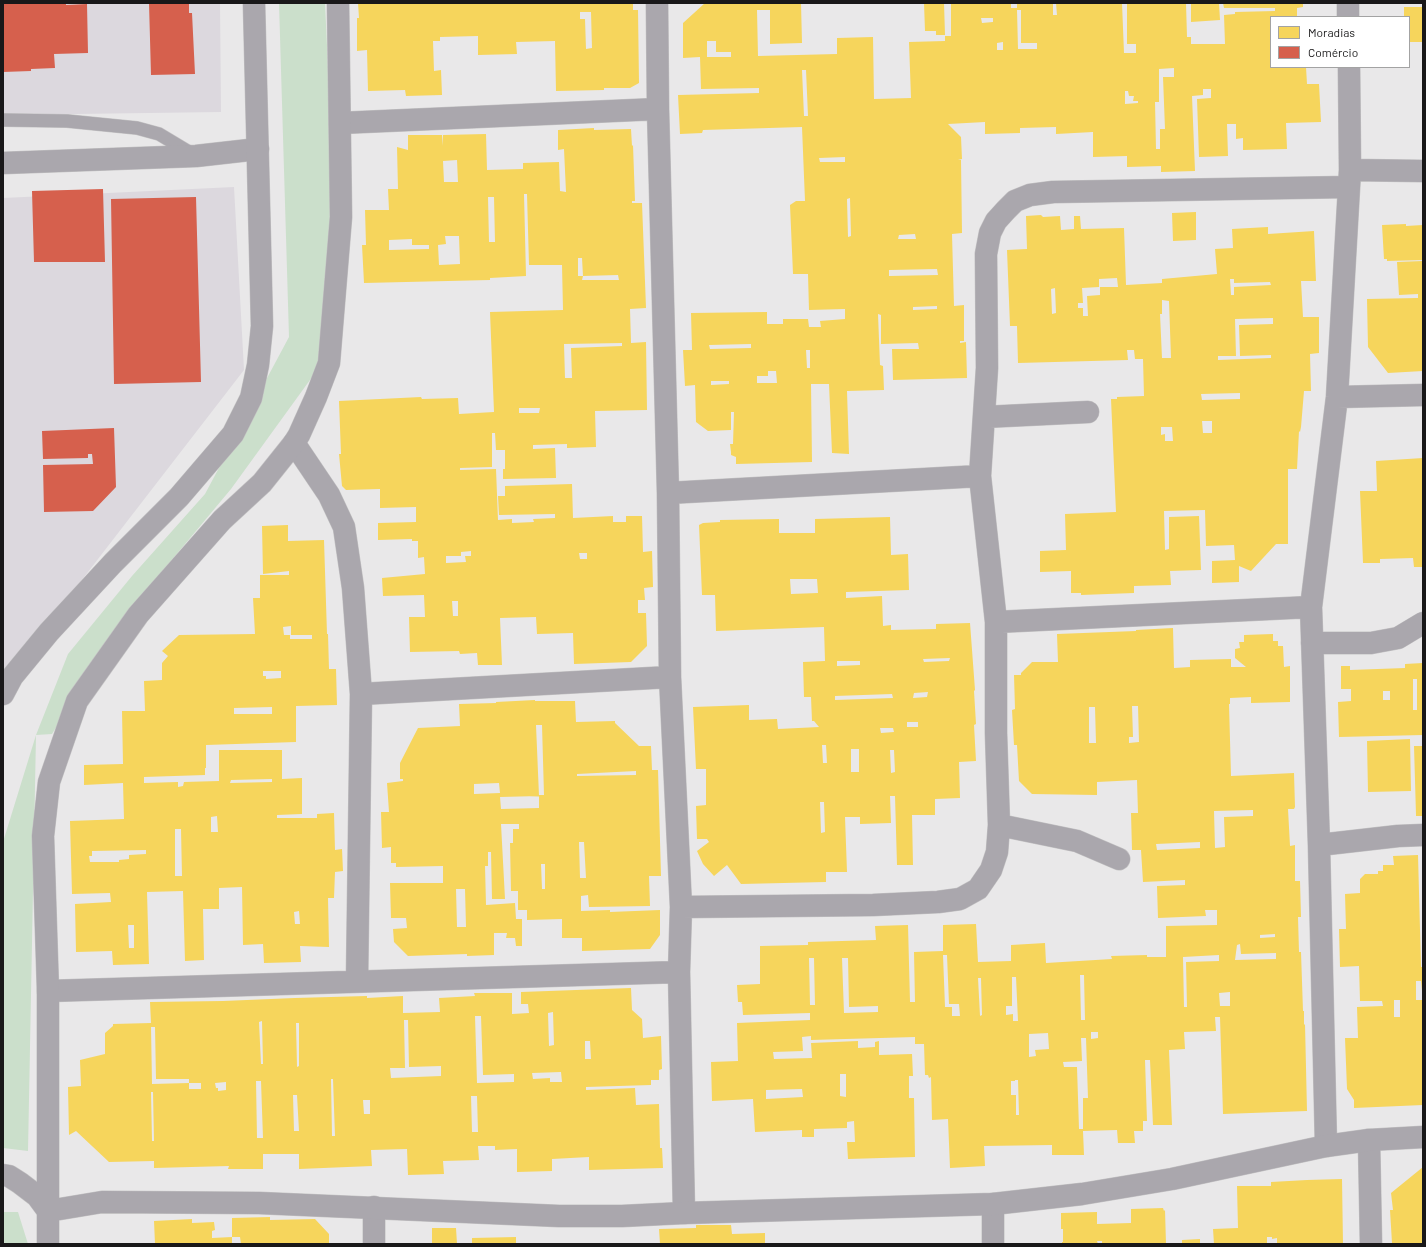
<!DOCTYPE html>
<meta charset="utf-8">
<style>
body{margin:0}
#map{position:relative;width:1426px;height:1247px;overflow:hidden;background:#e9e8e9;font-family:Barlow,sans-serif}
canvas{display:block}
.frame{position:absolute;inset:0;border:4px solid #191819;pointer-events:none}
.legend{position:absolute;left:1270px;top:16px;width:140px;height:52px;box-sizing:border-box;background:#fff;border:1px solid #a3a3a3;margin:0;padding:5px 7px;list-style:none;font-size:12px;color:#191819}
.legend li{display:flex;align-items:center;gap:8px;height:20px}
.legend b{width:20px;border:1px solid #a3a3a3}
</style>
<div id="map">
<canvas width="1426" height="1247"></canvas>
<div class="frame"></div>
<ul class="legend">
<li><b style="height:11px;background:#f6d55c"></b>Moradias</li>
<li><b style="height:11px;background:#d6604d"></b>Comércio</li>
</ul>
</div>
<script>
const context = document.querySelector('canvas').getContext('2d');
context.lineJoin = 'round';
function paint(path, color) {
  context.fillStyle = color;
  context.fill(path, 'evenodd');
}
function shape(rows) {
  const path = new Path2D();
  for (const r of rows) {
    path.moveTo(r[0], r[1]);
    for (let i = 2; i < r.length; i += 2) path.lineTo(r[i], r[i + 1]);
  }
  return path;
}
function strokePath(path, color, width, dash) {
  context.strokeStyle = color;
  context.lineWidth = width;
  context.lineCap = dash ? 'butt' : 'round';
  context.setLineDash(dash || []);
  context.stroke(path);
}
paint(shape([
 [3,3,220,3,221,112,3,115],
 [234,187,244,370,3,682,3,198]
]), '#dcd8de');
paint(shape([
 [279,3,325,3,334,195,323,362,231,489,120,622,52,734,36,735,28,1151,3,1148,3,842,36,735,68,654,132,576,205,494,289,337],
 [3,1212,18,1212,28,1244,3,1244]
]), '#cbdfcb');
paint(shape([
 [358,3,633,3,633,10,638,10,639,83,630,88,604,88,604,90,556,91,555,41,516,42,517,54,478,55,478,36,440,37,440,41,433,41,434,71,441,70,442,95,406,96,405,90,368,91,367,50,357,51,357,18,359,18],
 [580,12,591,12,592,48,586,49,585,19,580,19],
 [705,3,801,3,802,43,770,44,770,10,757,10,758,56,837,54,837,38,873,37,874,99,911,98,909,42,945,41,945,36,951,36,951,3,1011,3,1011,8,1017,8,1017,3,1053,3,1053,15,1057,15,1056,3,1122,3,1124,53,1136,53,1136,44,1127,44,1127,3,1186,3,1187,37,1191,37,1191,44,1225,44,1224,15,1235,14,1235,12,1275,11,1275,8,1224,8,1223,3,1303,3,1303,7,1297,8,1297,17,1271,17,1271,67,1306,67,1307,84,1319,84,1321,122,1286,123,1287,149,1243,150,1243,138,1236,139,1236,124,1227,124,1228,156,1199,157,1197,99,1211,98,1211,89,1203,89,1203,95,1192,96,1195,171,1161,172,1161,166,1127,167,1127,156,1093,157,1093,132,1056,134,1056,127,1020,128,1020,133,985,134,985,122,948,124,961,137,962,159,958,160,961,160,962,233,952,234,954,306,964,305,964,341,960,341,960,343,966,342,967,378,893,380,892,349,919,349,918,343,881,344,881,315,878,314,880,365,883,366,884,390,847,391,849,454,832,453,829,384,811,384,812,462,736,464,736,457,731,455,731,452,730,444,733,444,734,412,731,412,731,430,708,431,696,422,695,385,685,386,683,350,692,350,691,313,767,312,767,324,783,324,783,319,808,319,809,327,821,327,820,321,845,319,845,309,809,310,808,274,793,274,790,205,796,201,805,201,802,127,703,130,702,133,680,134,678,95,759,93,759,88,701,89,700,57,683,58,683,23],
 [1017,10,1021,10,1021,43,1037,43,1037,49,1018,49],
 [981,18,993,18,993,22,982,23],
 [707,41,716,41,716,52,731,52,731,57,707,57],
 [1003,42,1003,50,997,50,997,43],
 [1174,68,1174,77,1163,77,1165,129,1160,129,1160,149,1156,149,1155,102,1159,102,1159,69],
 [802,70,806,70,808,116,804,116],
 [1125,91,1128,91,1129,96,1134,96,1133,101,1138,101,1138,103,1125,104],
 [845,157,845,162,820,162,819,158],
 [850,198,851,236,848,237,847,199],
 [915,234,916,239,898,239,899,235],
 [937,269,938,275,889,276,889,270],
 [937,306,937,309,913,310,913,307],
 [751,344,751,348,710,349,709,345],
 [806,350,810,350,810,368,807,368],
 [768,371,776,371,777,383,757,383,757,376,768,376],
 [711,381,729,381,729,384,711,385],
 [924,3,944,3,945,35,936,35,936,31,925,31],
 [1191,3,1219,3,1220,20,1191,22],
 [1404,7,1423,7,1423,42,1409,42,1409,17,1404,17],
 [594,128,594,130,631,129,632,146,633,145,635,201,632,201,632,203,642,203,646,308,630,309,631,343,646,342,647,410,595,411,596,447,567,448,567,444,533,445,533,449,555,448,556,478,503,479,503,469,505,469,505,450,496,450,495,433,492,433,492,467,460,468,460,470,496,469,498,520,512,519,512,523,534,522,533,519,555,518,555,514,499,515,498,496,505,496,505,486,572,484,573,518,613,516,613,522,626,522,626,516,642,516,643,552,652,551,653,587,644,588,645,600,638,600,638,613,646,613,647,646,631,662,574,664,573,633,537,634,536,617,500,618,502,665,478,665,477,653,460,654,459,651,410,652,409,617,425,617,424,595,383,596,382,578,425,574,424,557,418,558,418,541,412,541,412,539,378,540,378,523,416,522,416,507,380,508,380,489,346,490,342,486,339,454,341,454,339,401,421,397,422,399,458,398,459,414,494,412,490,312,563,310,562,265,529,265,527,194,524,194,526,276,490,278,490,280,364,283,362,245,366,245,365,210,389,210,388,189,398,189,397,147,408,150,408,135,442,135,442,146,443,135,486,134,487,170,523,169,523,163,559,162,560,191,566,192,564,149,558,150,558,130],
 [457,160,458,182,444,182,443,161],
 [488,197,494,197,495,242,489,242],
 [445,236,459,236,460,264,439,265,438,245,446,244],
 [412,239,412,245,429,245,429,249,389,250,389,240],
 [578,258,582,258,583,276,578,276],
 [618,275,619,280,582,280,583,276],
 [622,343,622,346,571,348,572,378,565,378,564,344],
 [519,408,540,408,539,413,519,413],
 [471,551,471,556,465,556,466,562,446,563,446,556,461,556,461,552],
 [579,553,587,553,587,559,580,559],
 [452,601,458,601,458,616,453,616],
 [1196,212,1196,240,1173,241,1172,213],
 [1041,215,1043,217,1060,216,1061,230,1074,229,1074,216,1080,216,1081,229,1124,228,1126,285,1162,283,1162,279,1217,274,1215,249,1233,248,1232,229,1268,227,1268,234,1314,231,1316,281,1301,281,1303,317,1319,317,1319,353,1310,354,1311,391,1304,391,1301,427,1300,432,1299,431,1297,469,1288,469,1288,544,1276,544,1251,571,1239,566,1239,582,1212,583,1212,561,1235,560,1234,545,1206,546,1205,510,1164,511,1165,550,1169,549,1169,517,1199,516,1201,570,1170,571,1171,585,1134,586,1134,593,1081,595,1081,593,1071,593,1071,571,1040,572,1040,551,1066,550,1065,514,1116,512,1111,399,1117,399,1117,397,1144,396,1143,359,1135,359,1134,350,1127,350,1128,360,1018,363,1017,326,1010,326,1007,250,1027,249,1026,216],
 [1117,278,1118,287,1100,287,1100,295,1087,296,1088,316,1083,316,1083,308,1078,308,1078,303,1083,303,1082,288,1099,287,1099,279],
 [1230,279,1234,279,1234,283,1270,282,1271,285,1234,287,1234,295,1231,295],
 [1055,288,1056,313,1052,314,1051,289],
 [1162,300,1169,301,1171,358,1162,358,1160,314,1162,314],
 [1273,318,1273,324,1239,325,1240,356,1271,355,1271,358,1218,360,1218,356,1236,356,1235,319],
 [1240,393,1240,399,1202,400,1201,394],
 [1202,421,1212,421,1212,433,1203,433],
 [1161,427,1172,427,1173,441,1165,441,1165,434,1161,435],
 [1406,224,1406,226,1423,225,1423,260,1387,261,1387,259,1384,259,1382,225],
 [1423,261,1423,371,1388,373,1368,347,1367,299,1418,298,1418,294,1399,295,1397,262],
 [1423,458,1423,567,1414,567,1413,558,1380,559,1380,563,1363,563,1360,491,1377,491,1376,461],
 [890,517,891,555,908,554,909,590,846,592,846,598,882,596,883,626,891,625,891,630,936,629,936,624,970,623,975,690,974,691,976,724,974,725,976,761,959,762,960,798,935,799,935,815,912,815,913,865,897,865,895,796,890,796,891,823,860,824,860,817,845,817,847,872,826,872,826,882,741,884,727,865,714,876,703,864,697,851,709,842,707,839,709,839,697,839,696,806,706,805,706,769,696,769,693,707,749,705,749,720,777,719,778,729,819,727,814,721,812,721,811,697,804,697,803,662,825,661,824,627,716,631,715,595,702,595,699,525,703,523,720,522,720,520,779,519,779,533,815,533,815,519],
 [790,579,817,579,818,593,791,594],
 [950,658,949,661,924,662,923,659],
 [837,661,860,661,860,665,837,666],
 [928,692,927,697,913,698,914,693],
 [892,694,893,698,835,700,835,696],
 [907,722,918,722,918,727,907,727],
 [880,728,893,728,894,732,881,733],
 [822,745,826,745,827,763,823,763],
 [851,749,859,749,859,772,851,772],
 [890,750,894,750,895,772,891,773],
 [820,802,824,802,825,832,821,833],
 [288,525,288,541,324,540,327,634,328,634,329,669,336,669,337,705,296,706,296,742,206,745,206,768,205,768,205,775,144,777,144,783,178,782,178,787,183,786,184,782,219,781,219,750,282,750,282,779,302,778,302,814,277,815,277,818,317,818,317,814,334,813,335,850,342,849,343,871,335,872,334,898,328,898,329,947,300,946,301,962,264,963,263,944,243,945,242,887,219,888,219,909,203,909,204,960,185,961,183,891,147,892,149,964,113,965,112,951,76,952,75,904,111,902,110,893,72,894,70,821,124,819,123,783,84,785,84,765,123,764,122,711,145,711,144,681,162,680,162,663,168,656,162,651,179,635,255,634,253,598,260,598,260,575,289,575,289,571,263,574,262,526],
 [291,626,291,635,312,635,312,639,290,639,290,635,284,635,283,627],
 [263,671,281,671,281,678,266,679,266,676,263,676],
 [272,707,272,714,234,714,234,708],
 [272,779,272,782,230,783,231,780],
 [217,816,218,832,211,832,211,817],
 [175,829,181,829,182,876,175,876],
 [146,850,146,854,129,855,129,859,119,860,119,862,90,862,89,856,92,856,92,851],
 [299,911,300,924,295,924,294,912],
 [128,925,134,925,134,948,129,948],
 [1173,628,1174,668,1190,667,1190,660,1231,659,1231,667,1246,667,1235,658,1235,649,1240,648,1239,642,1244,642,1244,635,1273,634,1273,641,1278,641,1278,646,1283,646,1284,667,1290,666,1290,702,1251,703,1251,697,1230,698,1230,704,1229,704,1231,776,1294,773,1295,807,1294,809,1288,809,1290,846,1295,845,1295,881,1300,881,1301,917,1298,917,1299,952,1301,952,1303,1011,1304,1011,1304,1025,1305,1024,1307,1111,1223,1114,1220,1017,1215,1017,1216,1031,1184,1032,1185,1049,1169,1050,1172,1125,1153,1125,1150,1060,1145,1060,1147,1121,1143,1121,1143,1131,1134,1131,1135,1143,1118,1143,1117,1130,1083,1131,1084,1155,1052,1155,1052,1145,984,1146,985,1166,950,1168,948,1119,932,1120,931,1077,929,1078,928,1075,925,1075,924,1044,915,1044,915,1037,811,1040,811,1036,802,1037,803,1051,773,1052,774,1059,812,1058,811,1043,858,1041,858,1048,875,1047,875,1042,879,1041,879,1055,912,1054,913,1076,909,1076,909,1098,914,1098,915,1157,848,1159,847,1142,855,1142,854,1121,847,1122,847,1128,814,1129,814,1137,802,1137,802,1130,755,1132,753,1099,712,1101,711,1062,738,1061,737,1023,810,1020,810,1013,743,1015,742,1002,738,1002,737,985,760,984,760,946,808,945,808,942,876,940,875,926,908,925,910,1002,915,1002,914,952,943,951,943,925,976,924,978,962,1011,961,1011,945,1045,943,1046,963,1112,959,1111,956,1147,955,1147,957,1166,957,1166,926,1217,925,1217,910,1205,910,1206,916,1158,918,1157,886,1185,885,1185,880,1143,882,1141,850,1132,850,1131,813,1138,813,1137,780,1097,782,1097,795,1032,794,1019,781,1017,745,1014,745,1012,710,1015,709,1014,675,1021,675,1021,673,1032,662,1058,662,1057,634,1136,631,1136,630],
 [1132,706,1138,706,1139,742,1129,743,1129,737,1133,737],
 [1089,707,1095,707,1096,743,1089,743],
 [1253,810,1253,816,1224,817,1225,847,1215,848,1214,811],
 [1200,842,1200,848,1157,850,1156,844],
 [1275,934,1275,937,1260,938,1260,935],
 [1240,944,1241,954,1276,953,1276,959,1235,960,1237,945],
 [943,955,947,955,949,1004,959,1004,960,1016,952,1016,952,1007,945,1007],
 [1219,955,1219,961,1186,962,1187,1007,1184,1007,1183,957],
 [809,958,814,958,815,1005,810,1005],
 [842,958,848,958,849,1007,878,1006,878,1012,844,1013],
 [1080,975,1084,975,1085,1020,1081,1020],
 [1012,977,1016,977,1018,1021,1013,1021,1013,1014,1006,1015,1006,1006,1012,1006],
 [978,978,981,978,982,1015,980,1016],
 [1230,992,1230,1006,1220,1006,1219,993],
 [1091,1032,1098,1032,1098,1038,1091,1039],
 [1048,1033,1049,1049,1035,1050,1036,1056,1029,1057,1029,1034],
 [1081,1038,1086,1038,1088,1098,1083,1098,1083,1129,1079,1129,1077,1067,1064,1067,1063,1062,1082,1061],
 [840,1074,846,1074,846,1097,840,1096],
 [1015,1080,1018,1080,1019,1115,1016,1115,1016,1095,1011,1095,1011,1081,1015,1081],
 [802,1089,803,1097,766,1099,766,1090],
 [1423,663,1423,735,1339,737,1338,702,1351,701,1351,689,1341,689,1341,666,1350,666,1350,670,1405,668,1405,664],
 [1413,679,1417,679,1417,710,1413,710],
 [1383,691,1390,691,1390,700,1383,700],
 [535,700,535,701,575,701,576,722,615,721,615,723,639,746,651,746,652,770,658,770,661,876,649,876,650,906,589,907,588,895,581,896,581,911,610,910,610,912,660,910,660,935,650,949,582,951,582,938,562,938,562,919,527,920,527,910,518,910,518,891,511,891,510,843,513,843,513,829,519,829,519,824,501,824,505,899,492,899,491,852,488,852,488,866,485,866,486,905,515,903,516,919,522,919,522,946,516,946,515,938,506,938,507,933,494,933,494,955,467,956,467,954,408,956,394,942,393,929,407,928,406,918,391,918,390,883,443,883,443,866,396,867,396,863,391,863,391,847,382,848,381,812,389,812,387,783,403,781,403,779,400,779,400,763,418,728,460,726,459,704,496,703,496,708,496,702],
 [536,725,542,725,544,795,539,795,539,808,501,809,500,797,539,796],
 [636,771,636,775,577,776,577,774],
 [499,783,500,793,474,794,474,784],
 [579,842,584,842,586,878,580,878],
 [541,864,545,864,545,889,542,889],
 [456,889,465,889,466,927,457,927],
 [1410,739,1411,791,1368,792,1367,741],
 [1414,746,1423,746,1423,816,1416,816,1416,815],
 [1418,855,1421,967,1423,967,1423,991,1422,991,1421,981,1416,981,1416,1000,1423,1000,1423,1105,1354,1108,1354,1100,1347,1089,1345,1038,1358,1038,1357,1007,1383,1006,1382,1001,1360,1001,1359,966,1340,967,1339,929,1346,929,1345,894,1360,893,1360,879,1365,874,1378,874,1378,871,1383,871,1383,865,1394,865,1393,856],
 [1394,1000,1400,1000,1400,1017,1394,1017],
 [631,988,632,1010,642,1019,643,1038,661,1036,662,1069,659,1070,659,1080,651,1080,651,1085,586,1087,586,1090,635,1088,636,1105,659,1104,660,1148,662,1148,663,1168,589,1170,589,1157,552,1159,552,1171,517,1172,517,1149,495,1150,495,1146,478,1146,479,1160,443,1161,444,1174,408,1175,407,1149,371,1150,372,1166,299,1169,299,1154,263,1154,263,1169,228,1169,229,1166,154,1168,154,1161,109,1162,76,1131,69,1135,68,1087,81,1086,80,1060,105,1054,105,1033,113,1026,113,1024,151,1023,150,1002,223,1001,295,998,367,996,367,998,403,996,403,1013,440,1012,439,998,475,996,474,993,512,993,512,1014,529,1013,528,1004,521,1004,521,992],
 [553,1012,554,1045,549,1046,548,1013],
 [475,1016,481,1016,483,1075,514,1074,514,1082,477,1083],
 [404,1020,408,1020,409,1067,441,1066,441,1076,391,1078,390,1068,405,1068],
 [262,1021,263,1064,261,1064,259,1022],
 [296,1023,299,1023,299,1066,297,1067],
 [151,1027,155,1027,156,1079,189,1079,189,1083,152,1084],
 [585,1041,590,1041,591,1059,585,1059],
 [561,1072,562,1082,550,1082,550,1078,533,1079,532,1073],
 [331,1079,333,1079,335,1136,332,1136],
 [256,1081,261,1081,263,1138,257,1138],
 [226,1082,226,1090,218,1091,218,1088,216,1088,215,1083],
 [189,1083,201,1083,201,1089,189,1089],
 [151,1092,153,1092,154,1141,152,1141],
 [293,1095,297,1095,299,1131,294,1131],
 [471,1096,477,1096,478,1132,472,1132],
 [363,1100,370,1100,370,1114,364,1114],
 [1423,1167,1423,1244,1392,1243,1390,1210,1393,1210,1391,1193],
 [1342,1179,1343,1244,1277,1244,1277,1238,1272,1239,1272,1237,1267,1237,1267,1244,1214,1244,1213,1229,1238,1228,1237,1186,1271,1186,1271,1182,1307,1180],
 [1163,1208,1164,1211,1165,1210,1166,1244,1102,1244,1102,1241,1097,1241,1098,1244,1062,1244,1062,1242,1063,1242,1063,1229,1061,1229,1061,1213,1097,1212,1097,1224,1131,1223,1131,1209],
 [270,1217,270,1220,315,1219,329,1234,329,1244,241,1244,240,1237,232,1237,232,1244,155,1244,154,1221,192,1219,192,1223,214,1222,215,1230,212,1231,212,1238,232,1237,232,1218],
 [696,1225,731,1225,732,1234,765,1233,765,1244,660,1244,659,1229,696,1228],
 [432,1228,456,1228,457,1244,432,1244],
 [516,1237,516,1244,472,1244,472,1238],
 [1200,1239,1200,1244,1182,1244,1182,1240]
]), '#f6d55c');
paint(shape([
 [3,3,66,3,66,5,87,4,88,53,54,54,55,68,31,69,31,71,3,72],
 [149,3,189,3,189,13,192,13,195,74,151,75],
 [103,189,105,262,34,262,32,191],
 [196,197,201,382,114,384,111,199],
 [114,428,116,487,93,511,44,512,43,465,93,464,92,454,88,454,88,458,43,459,42,431]
]), '#d6604d');
const service = shape([
 [3,120,67,121,137,128,159,134,194,155]
]);
const minor = shape([
 [657,3,658,109,668,493,670,677,681,907,679,972,684,1213],
 [1348,3,1348,17],
 [340,123,658,109],
 [3,163,196,156,258,149],
 [1350,170,1423,171],
 [1337,397,1423,395],
 [984,417,1088,412],
 [294,443,329,495,344,527,353,588,361,694,357,981],
 [668,493,980,476],
 [996,622,1311,607],
 [1312,643,1371,643,1398,638,1423,623],
 [361,694,670,677],
 [999,825,1077,841,1119,859],
 [1319,845,1398,836,1423,835],
 [681,907,873,905,938,902,960,899,978,889,991,870,997,852,999,825,996,733,996,622,980,476,987,368,986,254,990,233,996,221,1006,210,1015,201,1030,195,1053,192,1348,187],
 [48,991,679,972],
 [1369,1140,1371,1244],
 [1326,1146,1319,845,1311,607,1337,397,1350,170,1349,67],
 [993,1204,993,1244],
 [374,1207,374,1244]
]);
const tertiary = shape([
 [3,694,12,677,49,632,113,563,179,497,233,434,251,398,258,365,262,326,254,3],
 [3,1175,9,1176,20,1183,37,1196,48,1211,102,1202,259,1203,559,1216,622,1216,684,1213,993,1204,1082,1194,1172,1179,1326,1146,1369,1140,1423,1137],
 [48,1244,48,991,43,836,49,782,77,701,138,615,222,520,262,483,294,443,299,435,316,397,329,363,341,217,338,3]
]);
strokePath(service, '#c4c3c4', 14);
strokePath(minor, '#c4c3c4', 23);
strokePath(tertiary, '#c4c3c4', 23);
strokePath(service, '#aaa7ad', 13);
strokePath(minor, '#aaa7ad', 22);
strokePath(tertiary, '#aaa7ad', 22);
</script>
